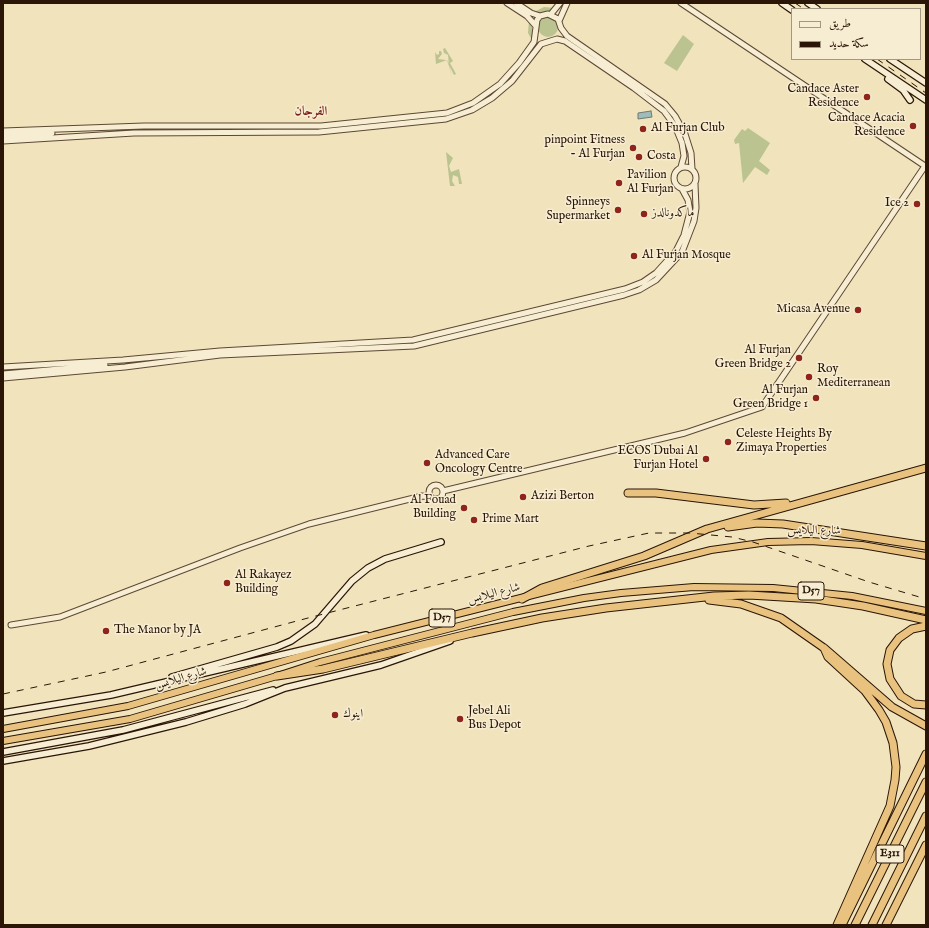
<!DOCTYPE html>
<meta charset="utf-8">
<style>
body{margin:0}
#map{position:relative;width:929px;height:928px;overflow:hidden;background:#f1e3bc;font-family:"IM FELL English",Amiri,serif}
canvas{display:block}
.frame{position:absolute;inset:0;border:4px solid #2a1506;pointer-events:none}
.legend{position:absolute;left:791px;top:8px;width:130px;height:52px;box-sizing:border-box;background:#f6edd3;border:1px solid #a49781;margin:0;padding:5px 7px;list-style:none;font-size:12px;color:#2a1506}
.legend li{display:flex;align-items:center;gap:8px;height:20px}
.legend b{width:20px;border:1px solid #a49781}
</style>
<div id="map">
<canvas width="929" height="928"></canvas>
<div class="frame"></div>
<ul class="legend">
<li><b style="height:5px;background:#f6edd3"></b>طريق</li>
<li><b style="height:5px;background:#2a1506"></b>سكة حديد</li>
</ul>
</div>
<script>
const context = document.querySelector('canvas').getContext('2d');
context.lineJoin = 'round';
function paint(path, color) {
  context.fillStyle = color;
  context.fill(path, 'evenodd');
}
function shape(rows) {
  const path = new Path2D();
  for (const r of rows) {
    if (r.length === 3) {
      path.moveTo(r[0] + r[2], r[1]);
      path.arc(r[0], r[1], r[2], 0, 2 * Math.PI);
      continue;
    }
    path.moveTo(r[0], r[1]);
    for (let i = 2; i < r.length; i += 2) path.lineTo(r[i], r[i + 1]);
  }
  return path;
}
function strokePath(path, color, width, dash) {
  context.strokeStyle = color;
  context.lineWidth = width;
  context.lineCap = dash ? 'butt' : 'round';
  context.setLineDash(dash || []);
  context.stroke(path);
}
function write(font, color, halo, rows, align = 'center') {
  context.font = font + ' "IM FELL English",Amiri,serif';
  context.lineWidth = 3;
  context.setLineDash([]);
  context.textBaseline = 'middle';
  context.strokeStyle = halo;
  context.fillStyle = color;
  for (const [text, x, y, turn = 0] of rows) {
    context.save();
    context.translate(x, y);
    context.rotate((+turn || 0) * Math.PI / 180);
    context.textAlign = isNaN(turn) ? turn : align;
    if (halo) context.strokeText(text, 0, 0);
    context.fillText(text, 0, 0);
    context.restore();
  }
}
paint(shape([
 [544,7,555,8,550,12,540,14,534,12],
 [548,27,10],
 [529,20,532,27,532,40,528,33],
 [683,35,694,44,677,71,664,63],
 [445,48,453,61,450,63,456,74,454,75,449,65,448,55,444,53,443,49],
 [439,51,441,51,442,54,438,59,446,60,448,61,452,76,447,60,436,64,435,52,437,55,439,54],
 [748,128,770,143,759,161,770,170,767,175,755,167,743,183,739,143,735,144,734,140,742,129,745,131],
 [446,152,453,158,449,166,451,172,459,169,462,184,459,184,458,177,453,175,452,181,455,186,450,186]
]), '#bbc390');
const water = shape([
 [651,111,652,117,638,119,638,113,651,111]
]);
paint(water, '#9ebcba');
strokePath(water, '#707972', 1);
const tertiary = shape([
 [507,3,527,16,535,25],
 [516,3,531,13,540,16],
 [551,14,560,3],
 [559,21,567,3],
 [3,131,144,126,321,126,447,113,473,103,500,84,519,63,534,42,537,20,540,16,548,14,558,19,561,28,567,36,665,104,675,116,685,134,691,153,692,169],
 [3,136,52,133],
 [3,141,134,133,319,132,446,119,472,110,492,98,512,81,541,44,557,39,565,41,634,88,664,111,675,126,682,143,684,156,681,167],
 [685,178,11],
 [3,367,123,360,220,351,413,340,625,289,643,282,656,273,676,251,684,235,690,212,688,200,682,189],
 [3,374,105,365],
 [3,378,125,367,220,355,414,346,624,295,639,290,656,280,682,252,694,221,696,208,695,184],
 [436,492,7],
 [443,491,685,433,762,407,925,166,681,3],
 [11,625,60,617,240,548,309,524,422,496,430,497]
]);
const secondary = shape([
 [782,3,792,10],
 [808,3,817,9],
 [865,59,926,100],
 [890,59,926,83],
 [888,79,903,90,910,100],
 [172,677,277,647,291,641,315,624,352,581,368,568,385,559,441,542],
 [3,713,111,695,366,635],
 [3,752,123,730,273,690],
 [3,761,89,746,186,722,245,704,285,688,381,665,450,641]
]);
const trunk = shape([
 [3,729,128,706,374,635,711,550,768,542,811,541,862,545,926,556],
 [3,741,130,719,277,676,320,662,513,612,584,598,621,593,694,587,773,588,852,596,926,611]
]);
const motorway = shape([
 [628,493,656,493,754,505,786,503],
 [728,527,757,523,783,524,926,546],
 [522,599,542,588,644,556,707,529,926,468],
 [709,600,741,604,781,618,824,648,892,707,926,726],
 [926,626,912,629,899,638,890,650,887,664,890,679,901,696,914,704,926,705],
 [824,648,828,657,865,691,879,710,886,722,893,743,896,767,895,780,890,806,837,925],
 [277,676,323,669,472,633,542,618,606,608,714,596,749,595,816,599,863,606,926,620],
 [842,925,926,754],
 [855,925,926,782],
 [872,925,926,816],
 [886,925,926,845]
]);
strokePath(tertiary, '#5c4834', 7);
strokePath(secondary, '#2a1506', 8);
strokePath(trunk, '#2a1506', 8);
strokePath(motorway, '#2a1506', 9);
strokePath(tertiary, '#f6edd3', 5);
strokePath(secondary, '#f6edd3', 5.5);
strokePath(trunk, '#e8c27e', 6);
strokePath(motorway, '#e8c27e', 7);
strokePath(shape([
 [795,3,804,9],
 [877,59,926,93],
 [3,694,106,672,308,618,589,546,649,533,690,533,732,537,753,542,869,582,926,599]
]), '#2a1506', 1, [7, 7]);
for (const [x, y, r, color] of [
 [867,97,4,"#8f2418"],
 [913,126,4,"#8f2418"],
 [643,129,4,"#8f2418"],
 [633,148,4,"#8f2418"],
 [639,157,4,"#8f2418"],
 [619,183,4,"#8f2418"],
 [917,204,4,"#8f2418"],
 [618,210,4,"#8f2418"],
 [644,214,4,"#8f2418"],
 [634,256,4,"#8f2418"],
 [858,310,4,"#8f2418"],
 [799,358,4,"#8f2418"],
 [809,377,4,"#8f2418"],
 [816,398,4,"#8f2418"],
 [728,442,4,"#8f2418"],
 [706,459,4,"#8f2418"],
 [427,463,4,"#8f2418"],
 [523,497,4,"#8f2418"],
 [464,508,4,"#8f2418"],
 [474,520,4,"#8f2418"],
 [227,583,4,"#8f2418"],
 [106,631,4,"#8f2418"],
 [335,715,4,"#8f2418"],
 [460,719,4,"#8f2418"]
]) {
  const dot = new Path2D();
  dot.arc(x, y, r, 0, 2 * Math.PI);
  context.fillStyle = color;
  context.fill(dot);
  strokePath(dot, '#f6edd3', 1.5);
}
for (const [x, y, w] of [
 [811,591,26],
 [442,618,26],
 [890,854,28]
]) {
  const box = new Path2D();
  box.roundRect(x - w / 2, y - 9, w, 18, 3);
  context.fillStyle = '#f6edd3';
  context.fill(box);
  strokePath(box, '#2a1506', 1);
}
write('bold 11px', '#2a1506', null, [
 ["D57",811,591],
 ["D57",442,618],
 ["E311",890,854]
]);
write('12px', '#2a1506', '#f6edd3', [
 ["Candace Aster",859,90,"right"],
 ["Residence",859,104,"right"],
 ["Candace Acacia",905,119,"right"],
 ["Residence",905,133,"right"],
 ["Al Furjan Club",651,129],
 ["pinpoint Fitness",625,141,"right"],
 ["- Al Furjan",625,155,"right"],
 ["Costa",647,157],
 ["Pavilion",627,176],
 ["Al Furjan",627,190],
 ["Spinneys",610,203,"right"],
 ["Supermarket",610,217,"right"],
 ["Ice 2",909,204,"right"],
 ["ماكدونالدز",652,214],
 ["Al Furjan Mosque",642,256],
 ["Micasa Avenue",850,310,"right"],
 ["Al Furjan",791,351,"right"],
 ["Green Bridge 2",791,365,"right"],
 ["Roy",817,370],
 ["Mediterranean",817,384],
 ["Al Furjan",808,391,"right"],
 ["Green Bridge 1",808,405,"right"],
 ["Celeste Heights By",736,435],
 ["Zimaya Properties",736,449],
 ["ECOS Dubai Al",698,452,"right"],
 ["Furjan Hotel",698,466,"right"],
 ["Advanced Care",435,456],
 ["Oncology Centre",435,470],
 ["Azizi Berton",531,497],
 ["Al Fouad",456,501,"right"],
 ["Building",456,515,"right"],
 ["Prime Mart",482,520],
 ["Al Rakayez",235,576],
 ["Building",235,590],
 ["The Manor by JA",114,631],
 ["Jebel Ali",468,712],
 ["Bus Depot",468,726],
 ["اينوك",343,715]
], 'left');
write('12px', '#2a1506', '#f6edd3', [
 ["شارع اليلايس",814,531,1],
 ["شارع اليلايس",494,594,-14],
 ["شارع اليلايس",181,679,-16]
]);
write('bold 13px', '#7a1f14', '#f6edd3', [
 ["الفرجان",311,112]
]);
</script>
